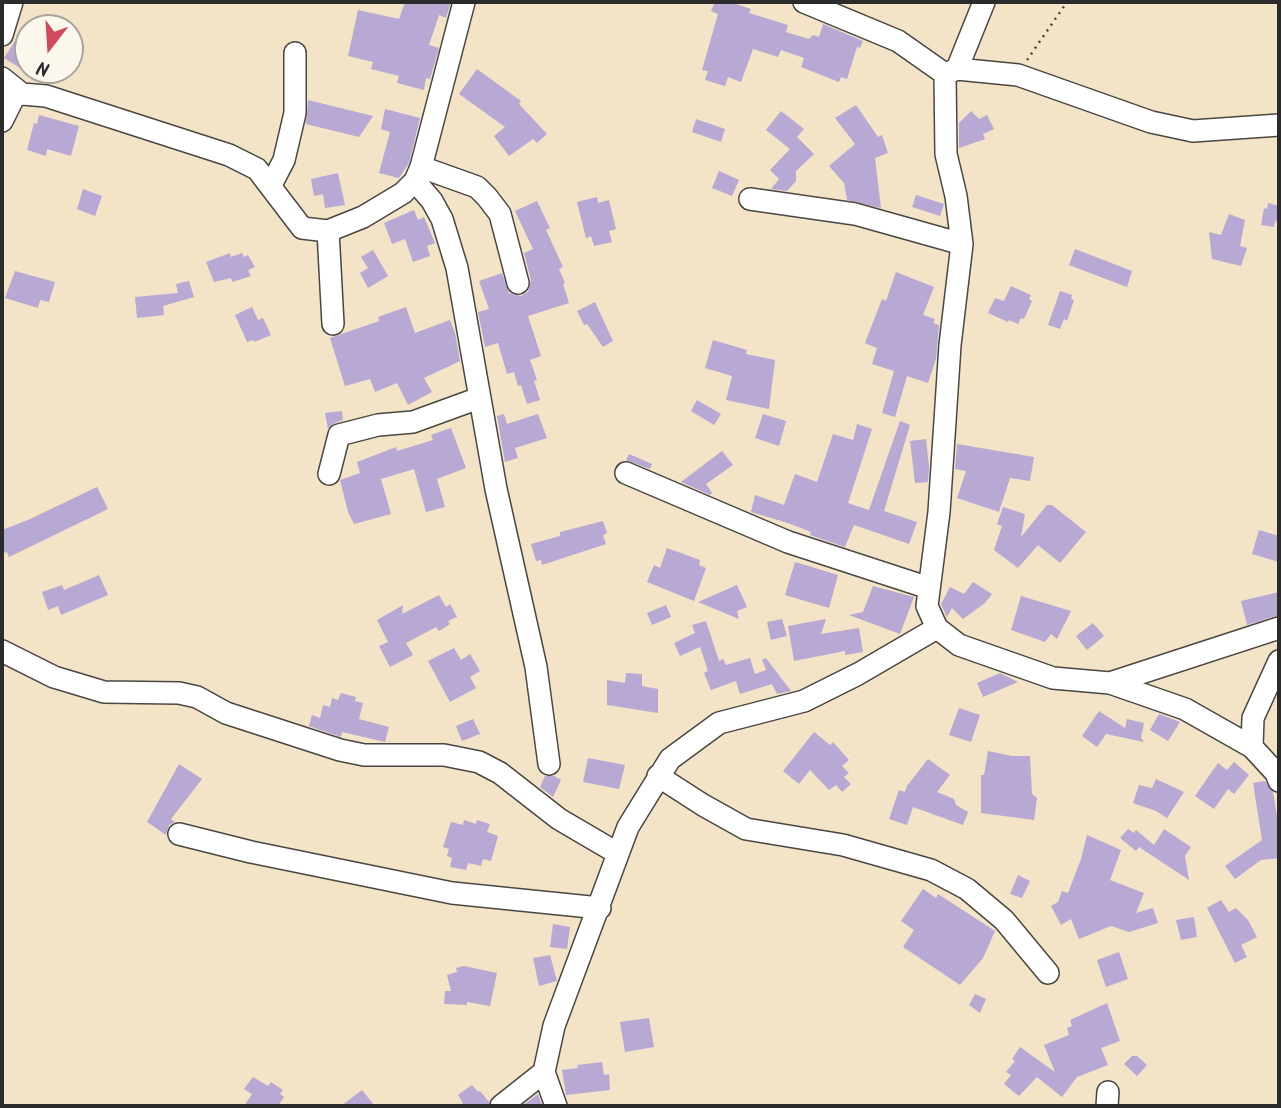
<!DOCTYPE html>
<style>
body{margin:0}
#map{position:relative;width:1281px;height:1108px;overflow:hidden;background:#f3e3c7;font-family:Kalam,sans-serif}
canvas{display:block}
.frame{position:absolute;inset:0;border:4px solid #2b2b2b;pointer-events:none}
.north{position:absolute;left:14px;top:14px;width:70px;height:70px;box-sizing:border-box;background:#fbf7ec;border:2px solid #a8a59f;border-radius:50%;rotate:197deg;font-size:19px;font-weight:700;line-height:28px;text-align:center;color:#2b2b2b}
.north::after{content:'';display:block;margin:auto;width:24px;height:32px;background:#d1495b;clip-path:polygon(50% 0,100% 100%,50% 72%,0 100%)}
</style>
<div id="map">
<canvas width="1281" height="1108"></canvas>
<div class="frame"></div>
<div class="north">N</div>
</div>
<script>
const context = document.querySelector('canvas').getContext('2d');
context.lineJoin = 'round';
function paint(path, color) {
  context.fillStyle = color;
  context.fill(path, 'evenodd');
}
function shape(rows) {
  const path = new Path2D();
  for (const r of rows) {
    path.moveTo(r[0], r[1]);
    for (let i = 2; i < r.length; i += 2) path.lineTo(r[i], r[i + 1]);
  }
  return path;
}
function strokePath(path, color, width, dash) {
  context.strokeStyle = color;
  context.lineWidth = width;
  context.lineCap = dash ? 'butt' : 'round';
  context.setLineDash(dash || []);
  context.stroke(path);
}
paint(shape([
 [405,2,451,2,446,18,439,15,429,45,439,48,430,79,426,78,424,90,397,83,399,76,371,69,373,62,348,56,358,10,399,19],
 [715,2,730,2,751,9,749,13,788,25,786,32,809,39,813,35,819,37,823,24,863,41,860,48,857,47,847,79,841,77,839,82,801,67,804,58,781,50,778,57,753,49,741,82,728,77,725,86,705,80,708,71,702,70,718,14,711,11],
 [15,41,28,49,28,56,20,68,4,58],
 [477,69,521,101,519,104,547,134,537,143,533,139,509,156,494,136,505,127,459,94],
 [308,100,373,116,359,137,306,124],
 [856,105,878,137,882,135,888,153,875,158,881,208,847,200,844,183,829,166,855,144,835,118],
 [385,109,420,118,409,163,399,178,379,173,390,132,381,129],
 [781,111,804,129,797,137,814,154,796,171,796,181,787,191,771,189,779,179,770,170,790,149,766,130],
 [971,111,979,119,987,115,994,129,983,134,985,139,959,148,959,123],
 [39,115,79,126,71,156,47,149,46,156,27,150,34,123,37,124],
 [696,119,725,129,721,142,692,132],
 [719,171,739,180,732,196,712,188],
 [338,173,345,205,325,208,323,194,314,196,311,179],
 [83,189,102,196,95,216,77,209],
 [916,195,944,204,940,216,912,207],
 [597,197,598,203,609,200,616,229,609,231,612,242,594,246,591,236,586,238,577,202],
 [537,201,550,228,546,230,563,267,559,269,565,283,563,284,569,303,528,316,541,356,530,360,537,380,534,381,540,400,527,404,521,385,518,386,514,372,507,374,498,343,485,347,478,312,489,309,479,281,502,273,509,293,521,296,528,292,531,280,524,253,533,249,515,211],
 [1268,203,1279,206,1279,222,1275,221,1274,227,1261,225,1264,208,1267,209],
 [414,210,418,220,424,217,435,243,427,246,430,256,413,262,405,239,392,244,384,223],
 [1229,214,1245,220,1240,246,1247,248,1241,266,1212,259,1209,232,1221,235],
 [1075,249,1132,271,1127,287,1069,265],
 [373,250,388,276,368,288,360,273,368,268,361,257],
 [230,253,231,257,242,253,244,257,248,255,255,267,248,270,251,276,232,282,231,278,214,282,206,262],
 [15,271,55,282,49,302,40,300,38,308,5,298],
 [896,272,934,287,923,315,935,319,933,323,939,325,936,359,928,383,907,376,895,417,882,413,894,371,872,364,877,348,865,343,882,299,886,301],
 [189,281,194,297,163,306,164,315,137,318,135,297,178,293,176,284],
 [1011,286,1031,295,1029,299,1032,301,1024,319,1021,318,1018,324,1009,320,1008,322,988,313,995,298,1004,301],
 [1060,291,1072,295,1071,299,1074,300,1067,321,1064,319,1060,329,1048,325],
 [595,302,613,341,603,347,587,324,584,325,577,311],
 [252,307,258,320,263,318,271,335,254,342,253,340,247,342,235,315],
 [406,307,415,333,450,320,455,333,460,361,424,378,432,392,408,405,397,383,375,392,370,379,345,386,330,338,379,321,378,317],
 [713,340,747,350,746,354,775,360,769,409,726,400,732,376,705,368],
 [697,400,721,414,714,425,691,411],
 [342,411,343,420,335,423,328,429,325,413],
 [504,414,507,424,538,414,547,438,515,448,518,458,505,462,497,416],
 [763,414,786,421,779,446,755,438],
 [900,421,910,425,884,511,917,522,909,544,854,525,845,547,810,535,811,532,788,523,751,512,755,495,784,505,795,474,817,482,833,434,853,440,857,424,872,429,848,503,869,510],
 [451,428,466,468,437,479,445,507,426,512,414,469,381,479,391,514,354,524,348,512,340,480,360,473,357,462,396,447,397,451,433,440,431,435],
 [926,439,929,466,928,482,915,483,910,441],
 [957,444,1034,457,1030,481,1010,478,999,512,957,498,966,471,955,469],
 [722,451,733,465,706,484,712,493,710,495,681,482],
 [629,454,652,464,650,469,626,460],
 [97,487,108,509,9,557,7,552,5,553,2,544,2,530,28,520],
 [1047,505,1052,505,1086,532,1060,563,1038,545,1018,568,994,550,1002,526,997,524,1003,507,1025,514,1021,537],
 [603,521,607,533,603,535,606,544,542,565,541,560,536,561,531,544,560,536,560,532],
 [1259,530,1279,536,1279,562,1252,554],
 [667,548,700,560,699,565,706,568,694,601,647,582,654,565,660,568],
 [795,562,838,575,829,608,785,595],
 [99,575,108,595,61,615,58,606,48,610,42,592,62,585,64,590],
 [973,582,992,594,985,603,963,619,952,608,947,617,941,604,950,587,964,594],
 [737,585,747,607,737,611,739,619,698,602],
 [873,586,914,597,900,634,849,615,863,612],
 [1279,592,1279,615,1247,625,1241,601],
 [439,595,446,607,450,604,457,617,448,621,450,624,439,631,436,627,406,643,413,655,390,667,379,646,388,642,377,620,403,605,402,614],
 [1021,596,1071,611,1057,639,1051,634,1045,642,1011,630],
 [666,605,671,617,652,625,647,613],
 [782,619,787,636,771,640,767,622],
 [826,619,821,634,859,628,863,652,845,655,845,651,794,661,788,626],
 [706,621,719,661,723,659,726,665,750,658,755,674,766,670,762,660,766,658,791,691,777,694,772,684,740,694,736,681,711,690,704,673,708,671,700,647,680,656,674,643,695,633,692,625],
 [1093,623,1104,636,1087,650,1076,636],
 [454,648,461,660,470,654,480,671,470,677,476,688,450,702,428,661],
 [626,673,642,674,642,686,658,689,658,713,607,705,607,680,625,683],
 [1000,673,1018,682,983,697,977,683],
 [341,693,356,697,355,701,363,703,359,719,389,727,385,742,342,732,341,737,309,726,312,715,320,718,323,705,330,707,332,698,338,700],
 [959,708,980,715,971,742,949,735],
 [1099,711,1125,728,1127,719,1144,723,1141,738,1144,742,1106,734,1097,747,1082,736],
 [1159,714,1180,722,1168,741,1150,730],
 [473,719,480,734,462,741,456,726],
 [814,732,830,745,833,742,849,760,842,766,849,773,844,777,851,784,842,792,836,785,829,790,810,770,799,784,783,771],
 [988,751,1012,756,1030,756,1032,794,1037,798,1034,820,981,813,981,775,984,775],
 [588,758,625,765,619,789,583,782],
 [928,759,950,775,937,792,954,799,956,805,968,812,963,825,913,807,907,825,889,819,899,790,905,792,907,786],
 [1234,762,1249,775,1234,794,1228,789,1214,809,1195,796,1218,763,1227,770],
 [179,764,202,779,171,819,175,822,169,825,166,835,147,822],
 [545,776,554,776,561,780,553,797,540,787],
 [1156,779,1184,792,1167,818,1156,811,1133,803,1139,785,1152,788],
 [1265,781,1273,792,1279,828,1279,858,1261,860,1235,879,1225,866,1262,840,1253,783],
 [464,820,476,824,477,820,490,824,487,832,498,836,491,861,483,859,481,866,468,863,466,870,450,867,452,858,447,856,449,849,443,847,451,822,463,825],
 [1128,829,1134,833,1136,830,1154,845,1164,829,1191,847,1185,856,1189,880,1139,847,1136,851,1120,838],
 [1087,835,1121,850,1110,880,1144,893,1136,913,1153,908,1158,923,1129,932,1111,926,1079,939,1071,919,1061,925,1051,906,1058,902,1062,891,1068,893,1081,859],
 [1018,875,1030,881,1022,898,1010,894],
 [923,889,936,898,938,894,995,931,983,958,960,985,903,947,914,930,901,921],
 [1221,900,1229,912,1236,908,1248,920,1257,937,1241,945,1247,957,1235,963,1207,908],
 [1194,917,1197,937,1181,940,1176,920],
 [553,924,570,927,567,949,550,947],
 [1119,952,1128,979,1106,987,1097,960],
 [550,955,557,981,539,986,533,958],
 [464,966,497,973,490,1006,467,1002,467,1005,444,1004,445,991,451,991,447,975,457,972,456,968],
 [975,994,986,999,980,1013,969,1005],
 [1107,1003,1120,1041,1101,1048,1108,1065,1077,1077,1062,1097,1037,1077,1019,1096,1004,1084,1011,1075,1006,1072,1015,1061,1012,1059,1020,1047,1055,1072,1044,1045,1069,1035,1067,1028,1072,1026,1070,1020],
 [649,1018,654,1047,625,1052,620,1022],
 [1132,1056,1137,1056,1147,1065,1137,1076,1124,1064],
 [602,1062,604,1075,609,1074,610,1090,566,1095,562,1070,578,1068,577,1065],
 [253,1077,268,1086,271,1082,283,1090,280,1094,284,1097,278,1106,244,1106,252,1094,244,1089],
 [472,1085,478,1092,480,1091,489,1102,488,1106,458,1106,463,1103,458,1095],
 [362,1090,375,1106,341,1106],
 [538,1094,542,1106,522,1106]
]), '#b7a8d4');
const minor = shape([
 [2,35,12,2],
 [957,69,984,2],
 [945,74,957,69,1018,75,1151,122,1193,131,1279,125],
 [2,78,22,94],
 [2,121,14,97,22,94,46,96,229,155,257,169,302,228,328,231,363,217,403,193,415,181,421,167,464,2],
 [421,167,477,187,487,197,500,214,518,283],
 [415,181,432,201,442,219,457,268,496,489,536,667,549,764],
 [271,185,284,160,295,113,295,53],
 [750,199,855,214,962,244],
 [328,231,333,324],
 [626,473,788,542,929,588],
 [329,474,339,435,378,425,413,422,479,398],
 [937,628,959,645,1053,678,1110,683,1279,628],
 [2,651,54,677,104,692,179,693,197,697,226,713,340,750,364,755,444,755,479,762,500,773,559,819,617,853],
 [1110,683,1185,709,1252,747,1276,773,1279,781],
 [1252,747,1253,718,1279,661],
 [658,776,703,805,746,829,843,845,931,870,967,889,1004,920,1048,973],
 [179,834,251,852,452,893,600,908],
 [501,1106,544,1072],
 [556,1106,544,1072,554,1026,628,827,670,759,719,723,804,701,858,674,937,628,927,606,939,512,950,345,962,244,956,196,946,154,945,74,898,41,804,2],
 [1107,1106,1108,1092]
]);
strokePath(minor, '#494742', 24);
strokePath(shape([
 [1027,60,1067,2]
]), '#494742', 2.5, [2, 5]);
strokePath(minor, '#fff', 21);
</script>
